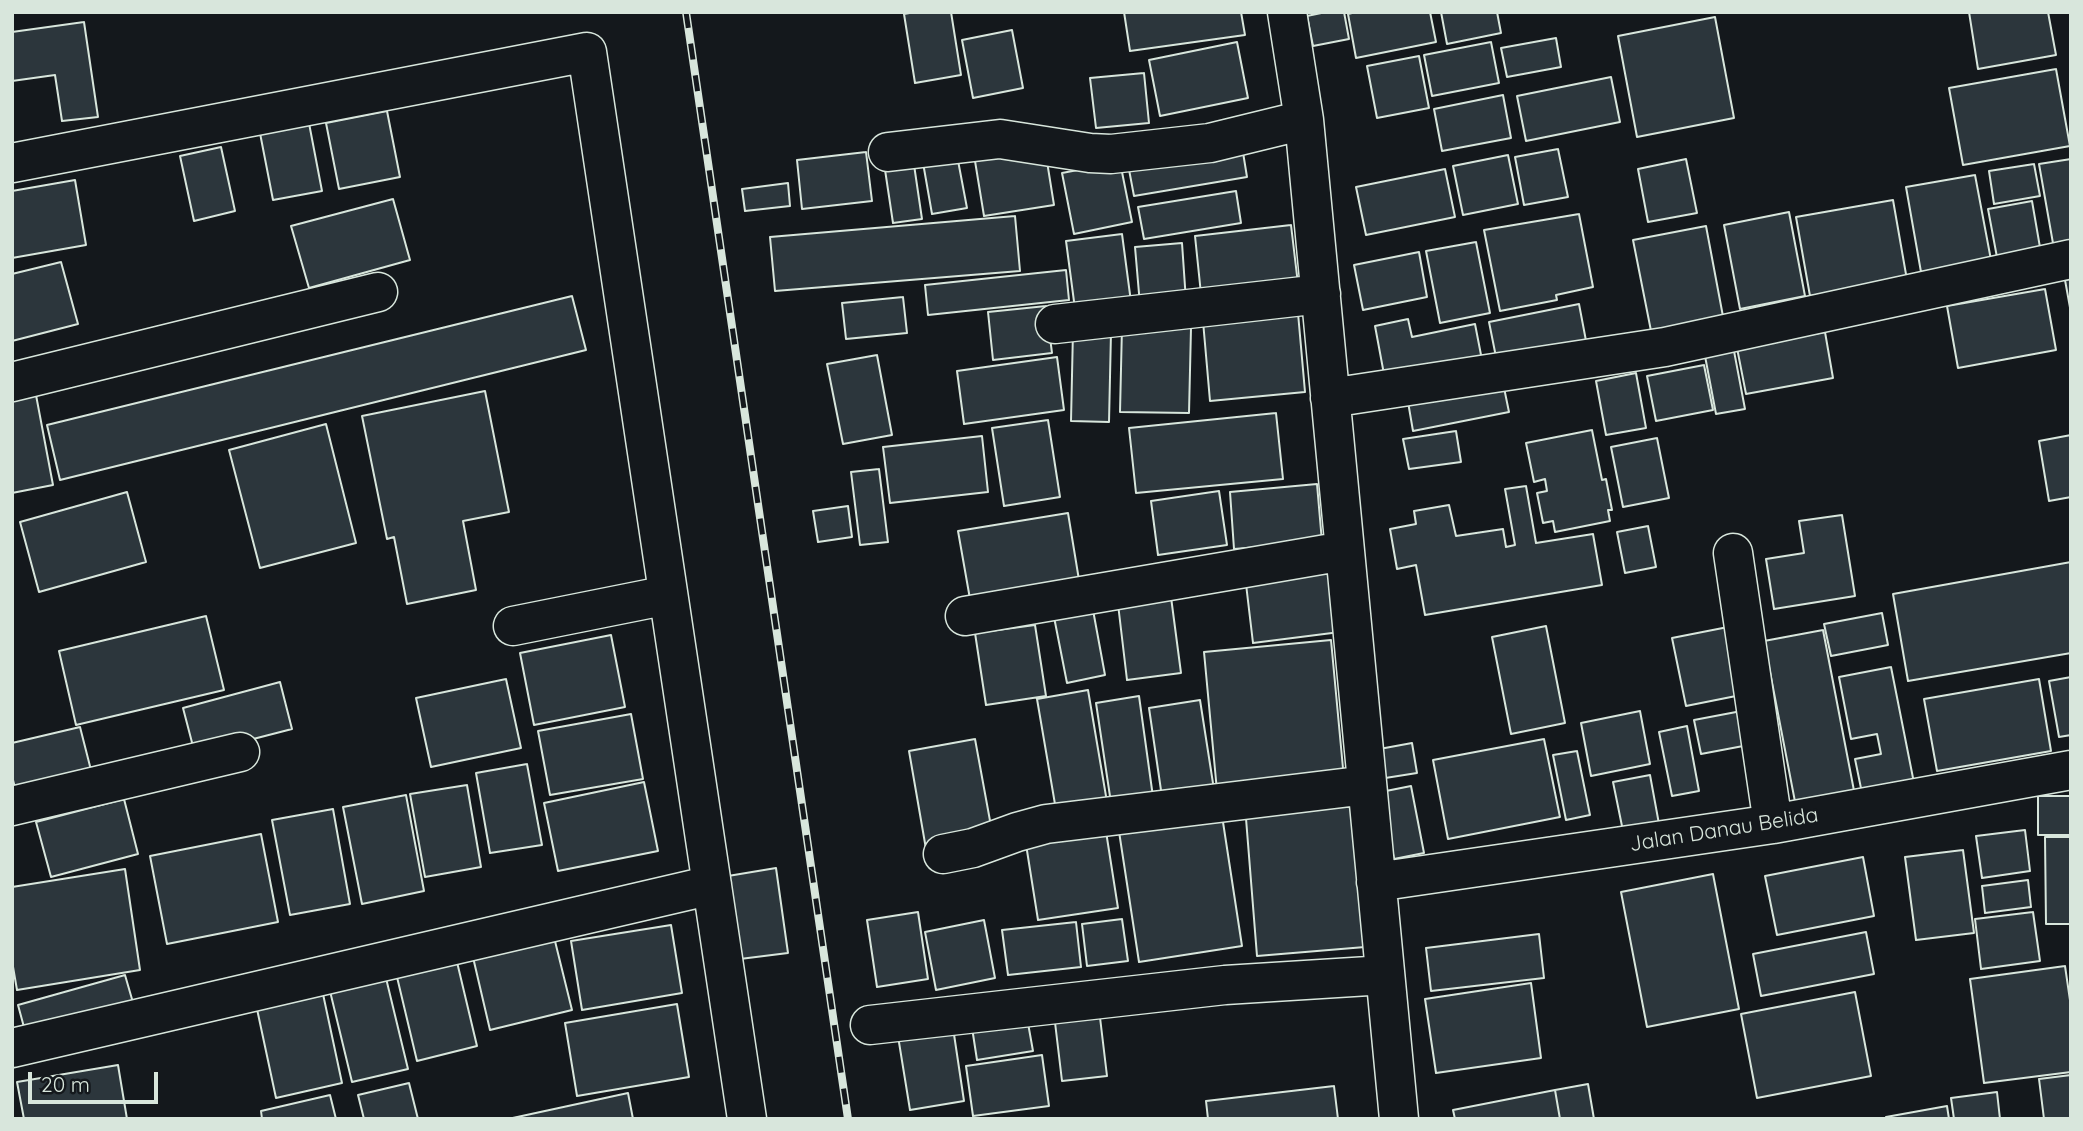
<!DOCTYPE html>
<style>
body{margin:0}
#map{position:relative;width:2083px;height:1131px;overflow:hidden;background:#14181c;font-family:Quicksand,sans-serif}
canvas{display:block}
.frame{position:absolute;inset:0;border:14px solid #d8e6dc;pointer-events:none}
.scale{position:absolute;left:28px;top:1072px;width:130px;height:32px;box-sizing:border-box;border:4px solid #d8e6dc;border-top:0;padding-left:9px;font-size:21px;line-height:24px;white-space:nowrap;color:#d8e6dc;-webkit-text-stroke:5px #14181c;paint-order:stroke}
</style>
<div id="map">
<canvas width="2083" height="1131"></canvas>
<div class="frame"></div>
<div class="scale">20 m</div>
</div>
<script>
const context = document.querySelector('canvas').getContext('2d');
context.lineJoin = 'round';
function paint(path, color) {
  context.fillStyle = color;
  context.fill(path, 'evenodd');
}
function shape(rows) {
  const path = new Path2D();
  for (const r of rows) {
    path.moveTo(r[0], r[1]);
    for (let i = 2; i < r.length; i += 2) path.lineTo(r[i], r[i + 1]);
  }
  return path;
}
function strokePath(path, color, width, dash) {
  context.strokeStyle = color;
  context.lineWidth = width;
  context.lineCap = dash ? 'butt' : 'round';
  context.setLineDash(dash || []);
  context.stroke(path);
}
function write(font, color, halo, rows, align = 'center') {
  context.font = font + ' Quicksand,sans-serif';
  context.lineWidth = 5;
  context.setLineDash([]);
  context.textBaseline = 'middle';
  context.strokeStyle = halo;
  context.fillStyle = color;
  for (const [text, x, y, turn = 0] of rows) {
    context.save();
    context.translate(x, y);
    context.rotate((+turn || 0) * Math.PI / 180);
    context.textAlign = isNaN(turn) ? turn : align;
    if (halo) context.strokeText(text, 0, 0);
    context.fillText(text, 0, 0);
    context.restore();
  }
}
const building = shape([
 [915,12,951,12,961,75,915,83,904,14,915,12],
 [1124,12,1241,12,1245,35,1130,51,1124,12],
 [1326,12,1344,12,1349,39,1313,46,1307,16,1326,12],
 [1356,12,1430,12,1436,42,1356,58,1348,14,1356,12],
 [1441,12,1497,12,1501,33,1447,44,1441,12],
 [1969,12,2048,12,2056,55,1978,69,1969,12],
 [1715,17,1734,118,1637,137,1618,36,1715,17],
 [84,22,98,117,62,121,55,75,12,81,12,32,84,22],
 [1012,30,1023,88,973,98,962,40,1012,30],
 [1556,38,1561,67,1507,77,1501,48,1556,38],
 [1237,42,1248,98,1160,116,1149,60,1237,42],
 [1491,42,1499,83,1432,96,1424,55,1491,42],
 [1419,56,1429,108,1377,118,1367,66,1419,56],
 [2056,69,2070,146,1963,165,1949,88,2056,69],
 [1144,73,1149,123,1096,128,1090,78,1144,73],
 [1611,77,1620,122,1526,141,1517,96,1611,77],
 [1503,95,1511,138,1442,151,1434,109,1503,95],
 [387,111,400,177,339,189,326,123,387,111],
 [308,118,322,191,273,200,259,128,308,118],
 [1241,140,1247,177,1134,196,1127,159,1241,140],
 [221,147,235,211,194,221,180,156,221,147],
 [1045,149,1054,205,984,216,975,161,1045,149],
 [1558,149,1568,197,1524,205,1515,157,1558,149],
 [956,150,967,208,932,214,922,157,956,150],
 [866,152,872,201,802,209,797,160,866,152],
 [1508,155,1518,204,1463,215,1453,166,1508,155],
 [913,158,922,219,893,223,884,163,913,158],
 [1686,159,1697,213,1648,222,1638,169,1686,159],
 [2071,159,2071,246,2054,249,2039,164,2071,159],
 [1120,162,1132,222,1074,234,1062,173,1120,162],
 [2034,164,2040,196,1994,204,1989,171,2034,164],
 [1445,169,1455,217,1366,235,1356,187,1445,169],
 [1975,175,1991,260,1921,272,1906,187,1975,175],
 [75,180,86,245,12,258,12,191,75,180],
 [788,183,790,206,745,211,742,189,788,183],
 [1236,191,1241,223,1144,239,1138,207,1236,191],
 [393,199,410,260,309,288,291,226,393,199],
 [1893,200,1907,280,1810,296,1796,217,1893,200],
 [2032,201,2042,259,1999,268,1988,209,2032,201],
 [1789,212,1805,296,1740,309,1724,225,1789,212],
 [1579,214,1593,287,1556,295,1557,300,1500,311,1484,230,1579,214],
 [1015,216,1020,271,775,291,770,237,1015,216],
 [1291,225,1298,284,1201,294,1195,236,1291,225],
 [1706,226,1725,327,1653,341,1633,240,1706,226],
 [1122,234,1131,302,1075,309,1066,241,1122,234],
 [1476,242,1490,313,1440,323,1426,251,1476,242],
 [1182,243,1186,301,1140,305,1135,247,1182,243],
 [1419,252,1427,297,1363,310,1354,265,1419,252],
 [61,262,78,324,12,341,12,274,61,262],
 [1066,270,1069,300,928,315,925,285,1066,270],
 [2071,279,2071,313,2065,280,2071,279],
 [2045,289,2056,350,1958,368,1947,306,2045,289],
 [572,296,586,350,60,480,47,425,572,296],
 [903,297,907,333,846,339,842,303,903,297],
 [1579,304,1587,346,1496,357,1489,322,1579,304],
 [1046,306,1052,353,993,360,988,312,1046,306],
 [1298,313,1305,392,1210,401,1203,321,1298,313],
 [1408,319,1412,337,1475,324,1482,360,1386,385,1375,326,1408,319],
 [1122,326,1191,328,1189,413,1120,412,1122,326],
 [1073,330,1111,332,1109,422,1071,421,1073,330],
 [1825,332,1833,378,1746,394,1737,348,1825,332],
 [1734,351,1745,409,1716,414,1705,356,1734,351],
 [877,355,892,435,843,444,827,364,877,355],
 [1057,357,1064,410,964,424,957,371,1057,357],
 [1704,365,1713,410,1656,421,1647,376,1704,365],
 [1636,373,1646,428,1606,435,1596,381,1636,373],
 [1502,378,1509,412,1413,431,1407,396,1502,378],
 [485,391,509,512,463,521,476,590,407,604,394,537,387,539,362,416,485,391],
 [36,395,53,485,12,493,12,400,36,395],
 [1276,413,1283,479,1136,493,1129,428,1276,413],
 [1048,420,1060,497,1004,506,992,428,1048,420],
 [326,424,356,543,260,568,229,450,326,424],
 [1592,430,1602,480,1606,479,1612,510,1608,510,1610,521,1555,532,1553,521,1543,523,1537,493,1547,491,1545,479,1534,482,1526,443,1592,430],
 [1456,431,1461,462,1409,469,1403,439,1456,431],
 [2071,435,2071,497,2049,501,2039,441,2071,435],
 [982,436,988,492,890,503,883,447,982,436],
 [1657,438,1669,498,1623,507,1611,447,1657,438],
 [879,469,888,542,860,545,851,472,879,469],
 [1317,484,1322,542,1234,549,1230,492,1317,484],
 [1526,486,1536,543,1593,534,1602,585,1425,615,1416,565,1397,569,1390,529,1416,524,1414,511,1449,505,1456,536,1503,529,1506,547,1515,545,1505,489,1526,486],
 [1219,491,1227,545,1158,555,1151,501,1219,491],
 [127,492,146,562,39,592,20,522,127,492],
 [848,506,852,537,818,542,813,511,848,506],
 [1068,513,1079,580,970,599,958,531,1068,513],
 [1842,515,1855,596,1774,609,1766,559,1804,553,1799,521,1842,515],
 [1648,526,1656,567,1625,573,1617,532,1648,526],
 [2071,562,2071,653,1908,681,1893,594,2071,562],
 [1333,572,1340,632,1253,643,1246,584,1333,572],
 [1171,597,1181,673,1127,680,1118,604,1171,597],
 [1093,610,1105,675,1067,683,1054,617,1093,610],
 [1882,613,1888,645,1831,656,1824,624,1882,613],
 [206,616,224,690,76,725,59,651,206,616],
 [1035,625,1046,696,986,705,975,633,1035,625],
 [1546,626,1565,723,1511,734,1492,637,1546,626],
 [1733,626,1746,694,1686,706,1672,638,1733,626],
 [1823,630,1856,801,1797,812,1764,641,1823,630],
 [611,635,625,707,534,725,520,653,611,635],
 [1331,640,1344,779,1217,791,1204,652,1331,640],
 [1891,667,1915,788,1863,798,1855,759,1881,754,1877,734,1851,739,1839,677,1891,667],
 [2071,677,2071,735,2059,737,2049,681,2071,677],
 [506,679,521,748,431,767,416,698,506,679],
 [2039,679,2051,751,1937,771,1924,699,2039,679],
 [280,682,292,729,195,754,183,708,280,682],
 [1088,690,1107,802,1056,810,1037,699,1088,690],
 [1139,696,1153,797,1111,803,1096,703,1139,696],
 [1200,700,1215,796,1163,804,1149,708,1200,700],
 [1752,709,1759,743,1701,754,1694,720,1752,709],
 [1640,711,1650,764,1591,776,1581,723,1640,711],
 [631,714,643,779,550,795,538,731,631,714],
 [1687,726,1699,791,1672,796,1659,732,1687,726],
 [80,727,93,778,17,796,12,776,12,743,80,727],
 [975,739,993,837,926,849,909,751,975,739],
 [1544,739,1560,817,1448,839,1433,760,1544,739],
 [1412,743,1417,773,1379,779,1374,750,1412,743],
 [1577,751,1590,815,1566,820,1553,755,1577,751],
 [527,764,542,845,490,853,476,773,527,764],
 [1650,775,1659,824,1623,831,1613,782,1650,775],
 [644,782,658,851,558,871,544,803,644,782],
 [467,785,481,867,425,877,410,794,467,785],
 [1411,786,1424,853,1394,859,1381,792,1411,786],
 [406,795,424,891,362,904,343,807,406,795],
 [2038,796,2071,796,2071,835,2038,835,2038,796],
 [1354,798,1365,947,1257,956,1245,806,1354,798],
 [124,799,138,854,51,877,36,822,124,799],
 [333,809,350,904,290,915,272,820,333,809],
 [1221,809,1242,946,1139,962,1118,825,1221,809],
 [1105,825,1118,908,1038,920,1025,838,1105,825],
 [2025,830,2030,871,1982,878,1976,836,2025,830],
 [261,834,278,922,167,944,150,856,261,834],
 [2045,837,2071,837,2071,924,2046,924,2045,837],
 [1963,850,1974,933,1916,940,1905,857,1963,850],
 [1863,857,1874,916,1777,935,1765,876,1863,857],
 [776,868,788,953,740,959,728,876,776,868],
 [125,869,140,970,17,990,12,961,12,887,125,869],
 [1713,874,1739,1009,1647,1027,1621,892,1713,874],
 [2028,880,2031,907,1985,913,1982,886,2028,880],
 [918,912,928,979,877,987,867,920,918,912],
 [2033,912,2040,961,1981,969,1975,919,2033,912],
 [1122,919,1128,961,1087,966,1082,924,1122,919],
 [984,920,995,978,936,990,925,932,984,920],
 [1076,922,1081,967,1008,975,1002,930,1076,922],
 [671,925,682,993,582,1010,571,941,671,925],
 [1866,932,1874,974,1761,996,1753,954,1866,932],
 [553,933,572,1010,490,1030,472,953,553,933],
 [1539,934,1544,978,1431,991,1426,948,1539,934],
 [457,962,477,1046,417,1061,397,977,457,962],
 [2065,966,2071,1007,2071,1072,1984,1083,1970,979,2065,966],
 [385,974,408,1069,352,1082,329,987,385,974],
 [125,975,136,1013,28,1042,18,1005,125,975],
 [1531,983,1541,1058,1436,1073,1425,999,1531,983],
 [1855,992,1871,1076,1757,1098,1741,1014,1855,992],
 [323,994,342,1083,276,1098,257,1009,323,994],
 [677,1004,689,1077,577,1096,565,1023,677,1004],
 [1099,1009,1107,1076,1062,1081,1054,1014,1099,1009],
 [1026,1012,1033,1051,977,1060,971,1021,1026,1012],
 [952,1021,964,1101,910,1110,897,1030,952,1021],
 [1042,1055,1049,1106,973,1116,966,1066,1042,1055],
 [118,1065,127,1119,24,1119,17,1082,118,1065],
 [2071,1075,2071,1119,2044,1119,2039,1079,2071,1075],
 [409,1083,418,1119,364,1119,358,1095,409,1083],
 [1588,1084,1594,1119,1560,1119,1555,1090,1588,1084],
 [1334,1086,1338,1119,1208,1119,1206,1101,1334,1086],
 [1555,1090,1560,1119,1455,1119,1453,1110,1555,1090],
 [1997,1092,2000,1119,1954,1119,1951,1098,1997,1092],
 [628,1093,633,1119,508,1119,628,1093],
 [330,1095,336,1119,262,1119,261,1111,330,1095],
 [1947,1106,1949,1119,1886,1119,1886,1117,1947,1106]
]);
paint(building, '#2c363c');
strokePath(building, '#d8e6dc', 2);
const minor = shape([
 [1287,12,1304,120,1399,1119],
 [888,152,1000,139,1090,153,1111,154,1210,143,1304,120],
 [12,163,587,52,747,1119],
 [1055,324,1321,294],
 [12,382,378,292],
 [1330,398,1665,347,2071,259],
 [1733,553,1773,824],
 [965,616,1344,551],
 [513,626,668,595],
 [12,806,240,752],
 [943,854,973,848,1017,832,1046,824,1367,785],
 [1376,882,1773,824,2071,770],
 [870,1025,1225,985,1385,975],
 [12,1048,712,885]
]);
strokePath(minor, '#d8e6dc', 41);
strokePath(minor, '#14181c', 38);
const rail = shape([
 [686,12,848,1119]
]);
strokePath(rail, '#d8e6dc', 8);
strokePath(rail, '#14181c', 5, [16]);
write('21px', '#d8e6dc', '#14181c', [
 ["Jalan Danau Belida",1724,830,-9]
]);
</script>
